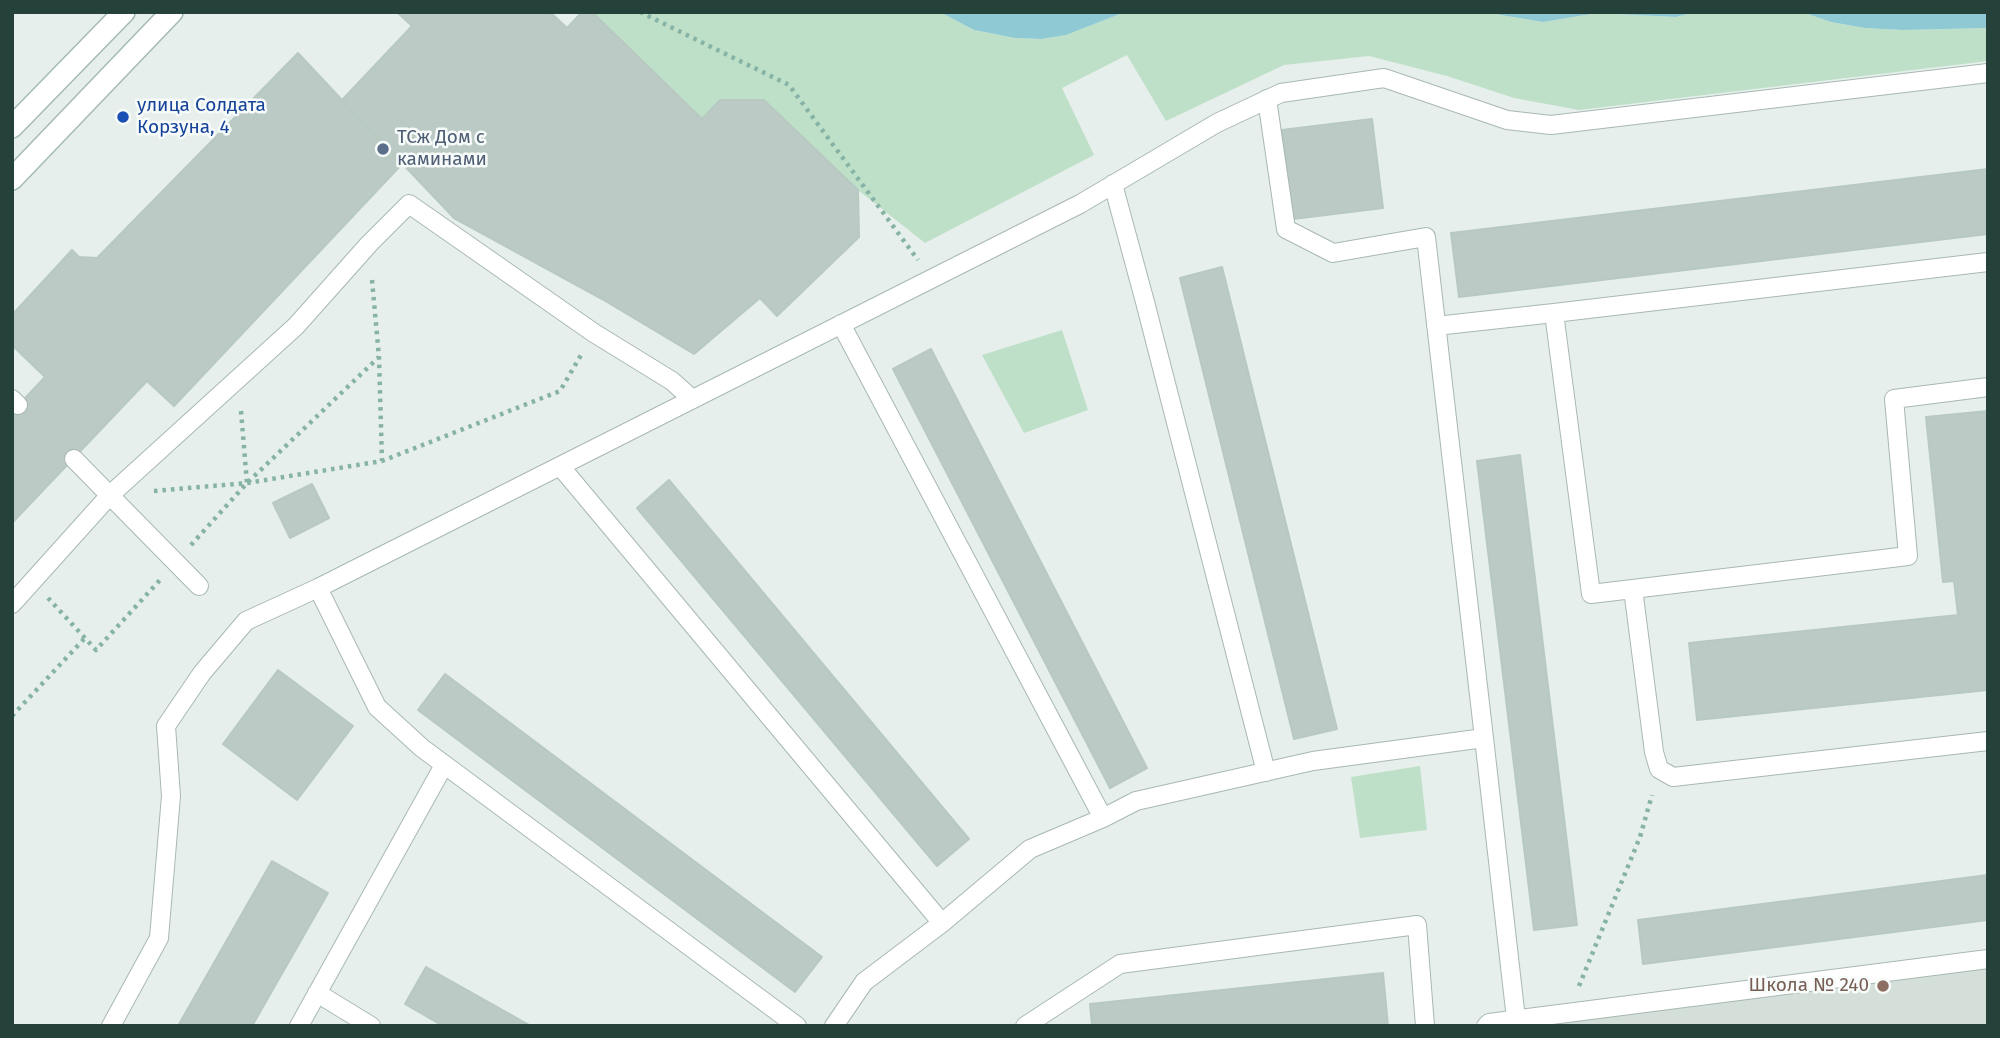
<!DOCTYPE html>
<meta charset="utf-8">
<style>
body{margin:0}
#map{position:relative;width:2000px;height:1038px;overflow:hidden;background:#e6efeb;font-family:"Fira Sans",sans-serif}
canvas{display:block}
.frame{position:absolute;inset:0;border:14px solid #24423a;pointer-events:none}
</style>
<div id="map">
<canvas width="2000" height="1038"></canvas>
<div class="frame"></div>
</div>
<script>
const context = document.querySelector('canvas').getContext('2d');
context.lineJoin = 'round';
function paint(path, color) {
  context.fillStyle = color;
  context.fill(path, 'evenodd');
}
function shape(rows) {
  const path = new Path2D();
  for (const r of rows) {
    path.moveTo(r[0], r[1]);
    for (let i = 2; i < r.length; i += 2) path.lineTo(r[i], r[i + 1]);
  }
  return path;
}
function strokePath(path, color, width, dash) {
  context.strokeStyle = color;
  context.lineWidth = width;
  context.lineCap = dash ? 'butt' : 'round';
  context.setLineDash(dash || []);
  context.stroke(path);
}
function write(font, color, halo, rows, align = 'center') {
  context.font = font + ' "Fira Sans",sans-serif';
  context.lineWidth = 5;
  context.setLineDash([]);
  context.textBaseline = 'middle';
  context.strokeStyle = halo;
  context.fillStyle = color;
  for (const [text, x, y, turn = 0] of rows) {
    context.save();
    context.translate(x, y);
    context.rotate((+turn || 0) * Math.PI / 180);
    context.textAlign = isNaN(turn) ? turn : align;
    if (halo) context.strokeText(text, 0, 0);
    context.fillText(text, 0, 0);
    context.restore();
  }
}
paint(shape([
 [1988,959,1988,1026,1511,1026]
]), '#d4dfda');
paint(shape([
 [592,12,940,12,974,30,1015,38,1042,39,1066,35,1125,12,1483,12,1543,22,1597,13,1676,17,1695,12,1802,12,1831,22,1865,28,1902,30,1988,28,1988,61,1579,110,1514,98,1447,76,1369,56,1284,65,1166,121,1127,55,1062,88,1094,155,925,243,858,190,765,100,720,100,702,119],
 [1062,330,1088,410,1024,433,982,355],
 [1420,766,1427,830,1360,838,1351,777]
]), '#bfe0c8');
paint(shape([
 [940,12,1125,12,1066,35,1042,39,1015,38,974,30],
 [1483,12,1695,12,1676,17,1597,13,1543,22],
 [1802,12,1988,12,1988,28,1902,30,1865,28,1831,22]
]), '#8ec9d4');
const building = shape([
 [397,12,550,12,567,28,582,12,592,12,702,119,720,100,764,100,858,190,859,237,777,316,760,298,694,354,602,299,454,218,342,100,412,26,397,12],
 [298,53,402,164,174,406,147,381,12,523,12,412,45,377,12,345,12,315,72,250,79,257,97,258,298,53],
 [1372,119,1383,208,1293,219,1282,130,1372,119],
 [1988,169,1988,234,1459,297,1451,233,1988,169],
 [1222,267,1337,729,1294,739,1180,278,1222,267],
 [931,349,1147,768,1110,788,893,369,931,349],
 [1988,411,1988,690,1697,720,1689,643,1958,615,1954,581,1943,582,1926,417,1988,411],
 [1520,455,1577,925,1534,930,1477,461,1520,455],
 [669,480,969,839,937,866,637,508,669,480],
 [312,484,329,518,290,538,273,503,312,484],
 [278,670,353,726,297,800,223,744,278,670],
 [445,674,822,957,795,992,418,710,445,674],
 [272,861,328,893,252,1026,178,1026,272,861],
 [1988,875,1988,920,1643,964,1638,920,1988,875],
 [426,967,531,1026,443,1026,405,1004,426,967],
 [1383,973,1388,1026,1092,1026,1090,1004,1383,973]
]);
paint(building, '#bbcac4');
strokePath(building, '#b8c9c2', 2);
const lane = shape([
 [1267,99,1286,229,1333,253,1426,237,1484,738],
 [1113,184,1145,302,1266,772],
 [1988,262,1554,313,1591,594,1908,556,1894,399,1988,387],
 [841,324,1103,818],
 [1436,326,1554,313],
 [12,399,18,405],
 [74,459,199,586],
 [560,466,942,923],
 [318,588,377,707,422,748,797,1026],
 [1633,589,1654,752,1659,769,1673,777,1988,741],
 [12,604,110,495,296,326,369,244,409,204,594,333,672,381,692,399],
 [317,993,371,1026],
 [111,1026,159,938,171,796,166,726,202,673,246,621,318,588,1080,204,1217,123,1281,93,1384,78,1507,120,1551,125,1988,73],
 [299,1026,444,765],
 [834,1026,864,982,942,923,1030,849,1103,818,1136,801,1313,761,1484,738,1516,1019],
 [1025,1026,1120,964,1417,925,1425,1026],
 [1486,1026,1489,1023,1988,959]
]);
const secondary = shape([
 [12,127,124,12],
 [12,179,172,12]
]);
strokePath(lane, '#a8b8b2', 20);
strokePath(secondary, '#a4bbb3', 24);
strokePath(shape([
 [640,12,789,85,918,260],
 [372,280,379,357,382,461],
 [241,411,247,483],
 [154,491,247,483,382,461,560,391,581,355],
 [191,545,247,483,379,357],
 [48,598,96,650,160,580],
 [12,716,84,639],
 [1579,986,1640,837,1652,795]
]), '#86b3a5', 4.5, [3.5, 5]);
strokePath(lane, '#fff', 18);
strokePath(secondary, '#fff', 21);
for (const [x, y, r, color] of [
 [123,117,7,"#1a4fb4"],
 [383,149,7,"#5c6f8a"],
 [1883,986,7,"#8d6e63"]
]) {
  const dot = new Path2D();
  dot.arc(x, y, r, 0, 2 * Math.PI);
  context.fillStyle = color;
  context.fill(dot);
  strokePath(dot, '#f7fbf9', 2.5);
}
write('19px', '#164399', '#f7fbf9', [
 ["улица Солдата",137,106],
 ["Корзуна, 4",137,128]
], 'left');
write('19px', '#4e5e75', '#f7fbf9', [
 ["ТСж Дом с",397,138],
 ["каминами",397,160]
], 'left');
write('19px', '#785e54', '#f7fbf9', [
 ["Школа № 240",1869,986]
], 'right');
</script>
